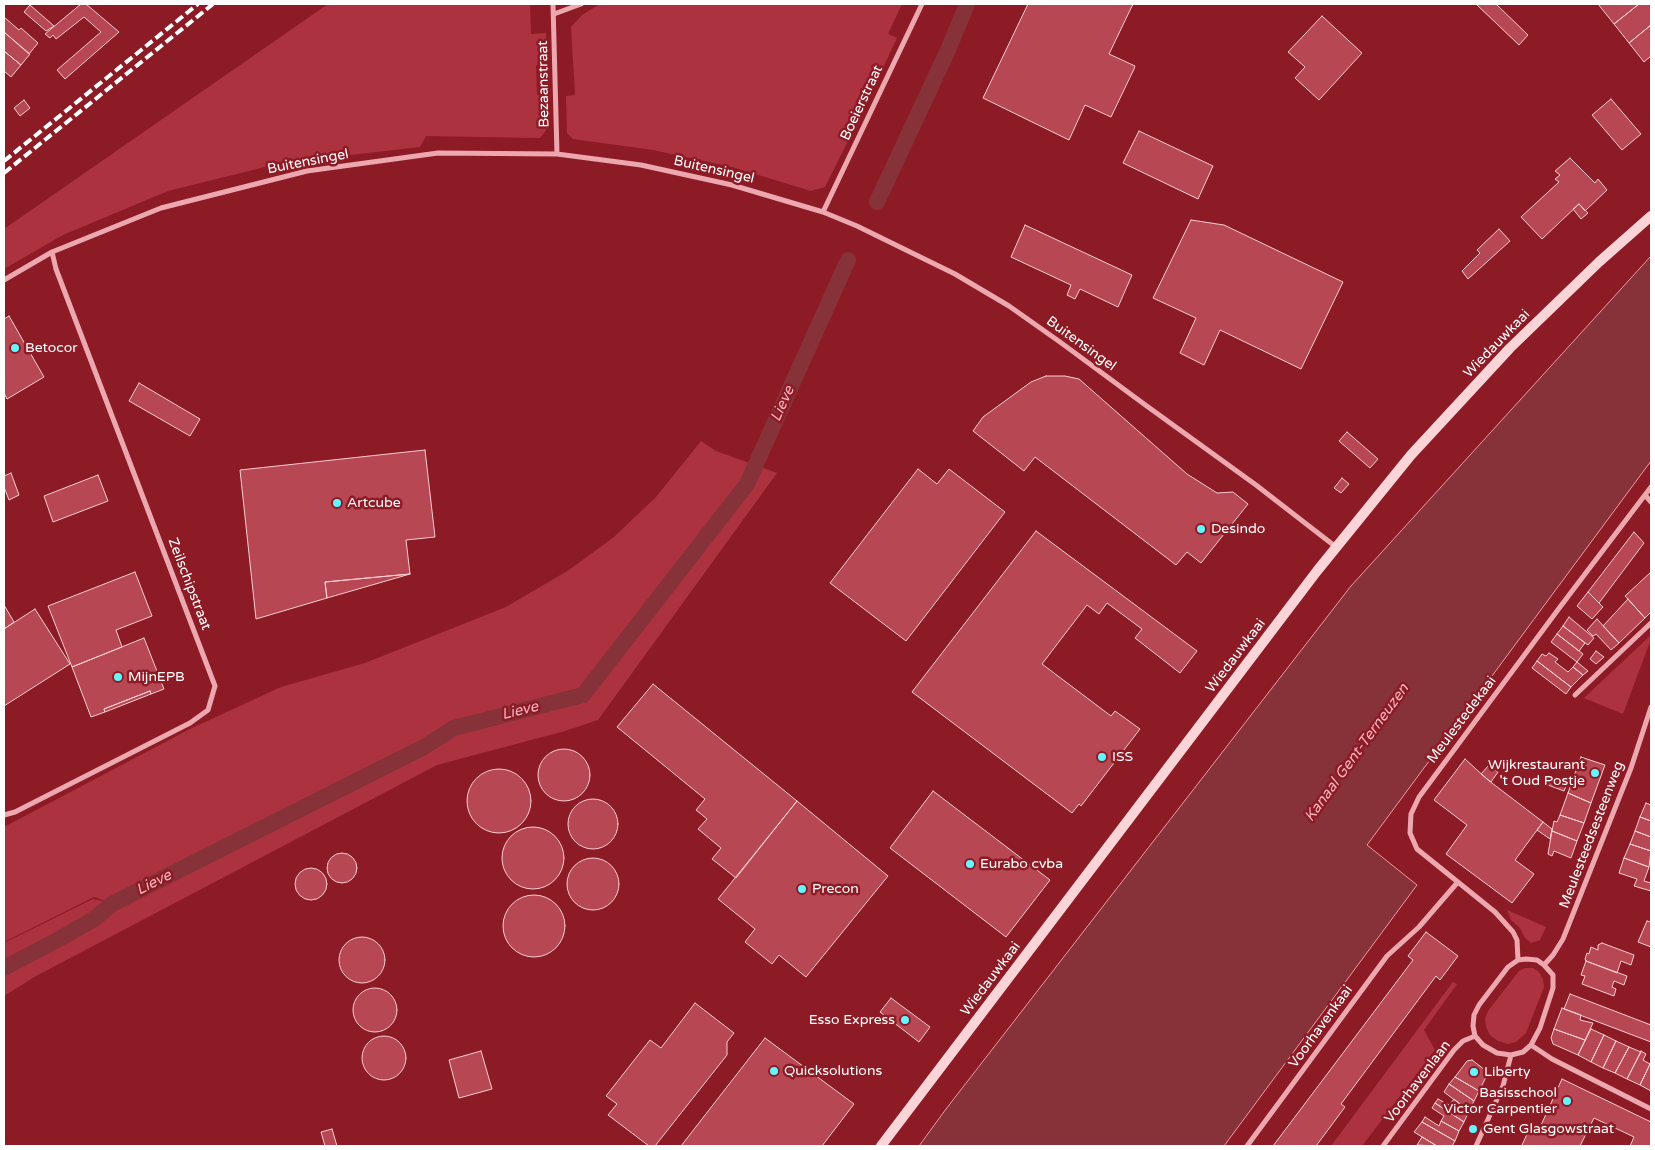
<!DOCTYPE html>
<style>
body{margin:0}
#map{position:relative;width:1655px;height:1150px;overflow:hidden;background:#8d1b25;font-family:"Varela Round",sans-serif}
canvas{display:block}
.frame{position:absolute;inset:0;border:5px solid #fff;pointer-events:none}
</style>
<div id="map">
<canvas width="1655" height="1150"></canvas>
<div class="frame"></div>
</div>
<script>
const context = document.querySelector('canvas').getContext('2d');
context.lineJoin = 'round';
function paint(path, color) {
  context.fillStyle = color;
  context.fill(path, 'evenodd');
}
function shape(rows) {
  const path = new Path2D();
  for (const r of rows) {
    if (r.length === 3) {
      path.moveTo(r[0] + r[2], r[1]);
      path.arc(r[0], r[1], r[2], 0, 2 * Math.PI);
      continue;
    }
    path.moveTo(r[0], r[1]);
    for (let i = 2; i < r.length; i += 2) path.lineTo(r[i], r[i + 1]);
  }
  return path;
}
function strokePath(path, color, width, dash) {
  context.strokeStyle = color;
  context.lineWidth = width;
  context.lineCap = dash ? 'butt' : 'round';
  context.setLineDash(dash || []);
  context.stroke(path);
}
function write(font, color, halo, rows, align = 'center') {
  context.font = font + ' "Varela Round",sans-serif';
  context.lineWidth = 5;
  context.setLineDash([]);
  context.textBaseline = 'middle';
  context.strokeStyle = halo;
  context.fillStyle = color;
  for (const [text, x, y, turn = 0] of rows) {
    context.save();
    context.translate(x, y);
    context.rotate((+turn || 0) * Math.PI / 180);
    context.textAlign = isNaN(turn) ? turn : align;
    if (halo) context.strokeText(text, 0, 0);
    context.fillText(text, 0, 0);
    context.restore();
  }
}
paint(shape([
 [328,4,530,4,531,34,546,33,546,65,536,65,537,95,547,95,546,130,540,138,426,136,420,147,281,163,168,191,63,235,4,269,4,229],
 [600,4,902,4,888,34,897,38,866,104,858,102,846,127,853,131,825,187,811,191,732,167,653,150,573,139,567,133,566,96,575,95,571,27,582,15],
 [701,441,716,451,777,473,598,720,565,731,437,765,36,976,4,996,4,943,93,899,108,902,94,897,4,942,4,827,190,729,281,687,365,663,506,607,569,570,614,537,656,497],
 [1651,635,1651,639,1623,714,1584,698],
 [1507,910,1546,927,1540,940,1531,943,1525,938,1520,928,1511,920],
 [1525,968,1533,968,1539,972,1543,979,1544,987,1526,1033,1516,1042,1508,1044,1498,1041,1490,1035,1486,1027,1485,1018,1488,1011,1519,971],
 [1453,982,1457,984,1424,1030,1435,1050,1362,1146,1331,1146]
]), '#ad323f');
const water = shape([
 [1651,256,1651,461,1367,845,1417,885,1224,1146,919,1146,946,1109,1351,586,1651,256]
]);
paint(water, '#873239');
strokePath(water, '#f09aa4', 1);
strokePath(shape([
 [877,202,948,50,967,4],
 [4,968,61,938,94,919,112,904,424,747,454,728,583,695,747,484,848,260]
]), '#873239', 16);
const building = shape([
 [81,4,86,4,119,32,65,79,57,70,101,32,84,17,56,39,53,35,50,38,45,34,81,4],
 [1028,4,1133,4,1109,54,1135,66,1134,69,1111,117,1085,105,1069,140,983,98,1028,4],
 [1476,4,1496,4,1528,35,1519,45,1476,4],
 [1598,4,1639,4,1614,24,1598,4],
 [1639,4,1651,4,1651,25,1629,43,1614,24,1639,4],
 [30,5,54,26,46,31,24,12,30,5],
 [1322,16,1362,53,1319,100,1295,78,1305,67,1288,52,1322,16],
 [4,17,19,30,21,28,38,43,29,54,4,32,4,17],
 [1651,25,1651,56,1644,62,1629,43,1651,25],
 [4,32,30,54,21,65,4,51,4,32],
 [4,51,21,65,11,77,4,71,4,51],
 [1611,99,1641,134,1622,150,1592,115,1611,99],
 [24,100,30,108,20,116,14,108,24,100],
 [1139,131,1213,166,1198,199,1123,163,1139,131],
 [1570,158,1595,183,1598,179,1607,190,1585,211,1579,204,1542,239,1521,217,1559,182,1555,179,1560,175,1555,171,1570,158],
 [1579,204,1588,213,1581,219,1573,209,1579,204],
 [1191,220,1224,225,1343,282,1301,369,1220,330,1204,365,1180,353,1196,318,1153,298,1191,220],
 [1025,225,1132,275,1118,307,1080,289,1075,299,1067,295,1071,285,1011,257,1025,225],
 [1499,229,1510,241,1468,279,1462,271,1480,253,1477,250,1499,229],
 [9,316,44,377,7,399,4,393,4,319,9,316],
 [1046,376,1065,376,1079,379,1187,474,1217,493,1233,492,1248,504,1201,563,1187,552,1176,565,1035,457,1024,471,973,431,983,417,1031,382,1046,376],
 [139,383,200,419,190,436,129,401,139,383],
 [1347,432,1378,459,1370,468,1339,441,1347,432],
 [425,450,435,537,406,540,410,574,325,582,327,598,256,619,240,470,425,450],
 [918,469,937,484,949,469,1005,512,906,641,830,583,918,469],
 [11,473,19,495,9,500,4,487,4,476,11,473],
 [98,475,108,501,53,522,44,496,98,475],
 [1342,478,1349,484,1341,493,1334,488,1342,478],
 [1036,531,1197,651,1180,673,1135,638,1142,629,1107,603,1099,614,1087,605,1042,664,1111,716,1115,711,1140,729,1081,806,1079,804,1072,813,912,692,1036,531],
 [1634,532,1644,543,1599,603,1588,592,1634,532],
 [135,572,152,616,116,630,122,647,72,667,48,606,135,572],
 [1651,572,1651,612,1645,618,1625,596,1651,572],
 [410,574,327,598,325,582,410,574],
 [1588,592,1603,607,1592,619,1577,606,1588,592],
 [1628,599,1645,618,1619,643,1603,626,1628,599],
 [4,605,14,622,4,629,4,605],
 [35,609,70,664,4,706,4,629,35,609],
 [1569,617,1594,638,1588,645,1563,626,1569,617],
 [1597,619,1619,643,1611,650,1596,634,1593,636,1587,630,1597,619],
 [1563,626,1585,643,1579,651,1557,634,1563,626],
 [1557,634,1583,654,1577,662,1551,642,1557,634],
 [144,638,164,689,151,694,150,691,104,709,105,712,91,717,72,667,144,638],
 [1596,651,1604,657,1596,664,1590,659,1596,651],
 [1549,653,1558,659,1555,662,1568,672,1573,667,1583,675,1571,687,1537,661,1542,654,1546,656,1549,653],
 [1537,661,1571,687,1566,694,1532,668,1537,661],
 [1577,662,1588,671,1583,675,1573,667,1577,662],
 [653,684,797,801,736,878,712,859,721,848,698,829,707,819,696,810,705,799,617,727,653,684],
 [150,691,151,694,105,712,104,709,150,691],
 [564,775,26],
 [1581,757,1605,765,1591,803,1568,793,1581,757],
 [1465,759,1488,780,1543,822,1515,860,1534,874,1512,903,1446,854,1467,825,1434,800,1465,759],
 [1489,765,1498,772,1491,782,1481,774,1489,765],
 [499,801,32],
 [1551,778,1567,784,1564,791,1548,785,1551,778],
 [933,791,1050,880,1006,937,890,848,933,791],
 [1568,793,1591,803,1584,823,1560,815,1568,793],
 [593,824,25],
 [797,801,888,876,806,977,779,955,772,964,745,942,755,929,718,899,797,801],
 [1646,803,1651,805,1651,821,1640,817,1646,803],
 [1560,815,1584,823,1577,841,1552,831,1554,821,1557,822,1560,815],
 [1640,817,1651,821,1651,837,1635,831,1640,817],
 [1543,822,1552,829,1550,839,1537,830,1543,822],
 [533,858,31],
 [1552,831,1577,841,1571,858,1554,851,1552,856,1548,854,1552,831],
 [1635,831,1651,837,1651,851,1630,844,1635,831],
 [1630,844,1651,851,1649,867,1624,858,1630,844],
 [342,868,15],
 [1624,858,1649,867,1644,881,1651,883,1651,891,1634,886,1637,879,1619,873,1624,858],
 [593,884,26],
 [311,884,16],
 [534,926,31],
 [1647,921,1651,922,1651,947,1638,942,1647,921],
 [1426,932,1458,956,1440,980,1436,976,1341,1104,1345,1107,1316,1146,1273,1146,1413,960,1408,956,1426,932],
 [362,960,23],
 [1602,943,1634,955,1631,965,1621,961,1617,973,1586,961,1585,959,1587,953,1589,954,1591,947,1598,950,1598,945,1602,943],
 [1586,961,1627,976,1624,985,1614,981,1612,987,1616,989,1614,996,1582,984,1585,976,1581,975,1586,961],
 [375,1010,22],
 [1570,994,1651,1025,1651,1042,1564,1009,1570,994],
 [891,998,930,1027,919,1042,880,1012,891,998],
 [695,1003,734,1033,727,1042,727,1055,655,1146,649,1146,608,1115,617,1104,606,1096,650,1040,661,1048,695,1003],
 [1562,1008,1581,1015,1580,1020,1593,1023,1585,1040,1554,1029,1562,1008],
 [1554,1029,1585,1040,1578,1055,1553,1044,1551,1038,1554,1029],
 [1591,1029,1604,1035,1591,1062,1578,1055,1591,1029],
 [1604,1035,1616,1041,1603,1068,1591,1062,1604,1035],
 [384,1058,22],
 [765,1038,854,1104,822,1146,681,1146,765,1038],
 [1616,1041,1629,1047,1615,1073,1603,1068,1616,1041],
 [1629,1047,1641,1052,1627,1079,1615,1073,1629,1047],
 [481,1051,492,1089,459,1098,449,1060,481,1051],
 [1641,1051,1646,1054,1643,1060,1650,1064,1640,1085,1627,1079,1641,1051],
 [1472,1060,1485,1070,1487,1075,1479,1091,1455,1077,1467,1061,1472,1060],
 [1651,1062,1651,1091,1640,1085,1651,1062],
 [1455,1077,1479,1091,1474,1101,1449,1084,1455,1077],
 [1562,1079,1651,1122,1651,1146,1630,1146,1634,1137,1594,1118,1580,1146,1524,1146,1522,1145,1529,1130,1537,1134,1562,1079],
 [1449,1084,1474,1101,1469,1111,1444,1092,1449,1084],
 [1438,1099,1449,1105,1454,1099,1469,1111,1464,1122,1435,1103,1438,1099],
 [1435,1103,1464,1122,1459,1131,1441,1121,1444,1116,1432,1108,1435,1103],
 [1425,1117,1439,1126,1441,1121,1459,1131,1455,1141,1422,1122,1425,1117],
 [1422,1122,1455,1141,1452,1146,1437,1146,1414,1132,1422,1122],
 [332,1129,337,1146,325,1146,321,1132,332,1129],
 [1422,1137,1437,1146,1417,1145,1422,1137]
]);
paint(building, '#b74853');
strokePath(building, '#facdd2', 1);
strokePath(shape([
 [553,4,557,154],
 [554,14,581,4],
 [823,212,922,4],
 [4,280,52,252,161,208,307,171,438,153,557,154,641,165,732,185,823,212,857,226,955,274,1009,306,1060,342,1144,404,1256,485,1336,547],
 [1645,495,1651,502],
 [1575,695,1651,623],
 [4,815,15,812,190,723,208,710,215,686,56,269,52,252],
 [1526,959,1537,960,1544,965,1553,975,1553,988,1540,1028,1531,1045,1523,1052,1511,1055,1497,1053,1483,1045,1475,1036,1473,1026,1474,1015,1479,1005,1508,967,1518,960,1526,959],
 [1518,960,1517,940,1513,932,1495,912,1417,849,1410,833,1411,814,1419,797,1560,607,1651,487],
 [1544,965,1553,955,1563,939,1631,768,1651,707],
 [1531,1045,1552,1059,1651,1109],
 [1247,1146,1387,956,1419,927,1457,883],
 [1383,1146,1454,1050,1463,1041,1475,1036],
 [1476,1146,1503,1086,1511,1055]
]), '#eda7af', 5);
strokePath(shape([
 [881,1146,1317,571,1411,455,1510,348,1599,262,1651,216]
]), '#fad4d7', 10);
strokePath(shape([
 [4,161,198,4],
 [4,173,213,4]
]), '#fff', 4, [9, 4]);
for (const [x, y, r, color] of [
 [15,348,5,"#64f6ff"],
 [337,503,5,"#64f6ff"],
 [1201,529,5,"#64f6ff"],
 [118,677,5,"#64f6ff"],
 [1102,757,5,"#64f6ff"],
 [1595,773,5,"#64f6ff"],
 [970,864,5,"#64f6ff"],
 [802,889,5,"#64f6ff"],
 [905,1020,5,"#64f6ff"],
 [774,1071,5,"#64f6ff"],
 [1474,1072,5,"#64f6ff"],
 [1567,1101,5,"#64f6ff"],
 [1473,1129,5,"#64f6ff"]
]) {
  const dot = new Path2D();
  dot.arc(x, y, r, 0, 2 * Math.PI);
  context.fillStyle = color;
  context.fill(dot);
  strokePath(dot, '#8d1b25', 2);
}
write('14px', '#fff', '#8d1b25', [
 ["Bezaanstraat",544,84,-91],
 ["Boeierstraat",862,103,-65],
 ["Buitensingel",308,162,-11],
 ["Buitensingel",714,170,13],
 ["Buitensingel",1081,344,36],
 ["Wiedauwkaai",1497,344,-46],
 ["Zeilschipstraat",189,584,69],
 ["Wiedauwkaai",1236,656,-53],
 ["Meulestedekaai",1462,720,-53],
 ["Meulesteedsesteenweg",1592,835,-69],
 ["Wiedauwkaai",991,979,-53],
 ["Voorhavenkaai",1321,1027,-54],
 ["Voorhavenlaan",1418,1082,-53]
]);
write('14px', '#fff', '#8d1b25', [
 ["Betocor",25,348],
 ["Artcube",347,503],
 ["Desindo",1211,529],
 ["MijnEPB",128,677],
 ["ISS",1112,757],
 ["Wijkrestaurant",1585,765,"right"],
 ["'t Oud Postje",1585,781,"right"],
 ["Eurabo cvba",980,864],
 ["Precon",812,889],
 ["Esso Express",895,1020,"right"],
 ["Quicksolutions",784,1071],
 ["Liberty",1484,1072],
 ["Basisschool",1557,1093,"right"],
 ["Victor Carpentier",1557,1109,"right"],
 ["Gent Glasgowstraat",1483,1129]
], 'left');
write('italic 15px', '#f5b3bb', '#8d1b25', [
 ["Lieve",783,404,-66],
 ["Lieve",520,711,-14],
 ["Kanaal Gent-Terneuzen",1357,753,-54],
 ["Lieve",154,883,-27]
]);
</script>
